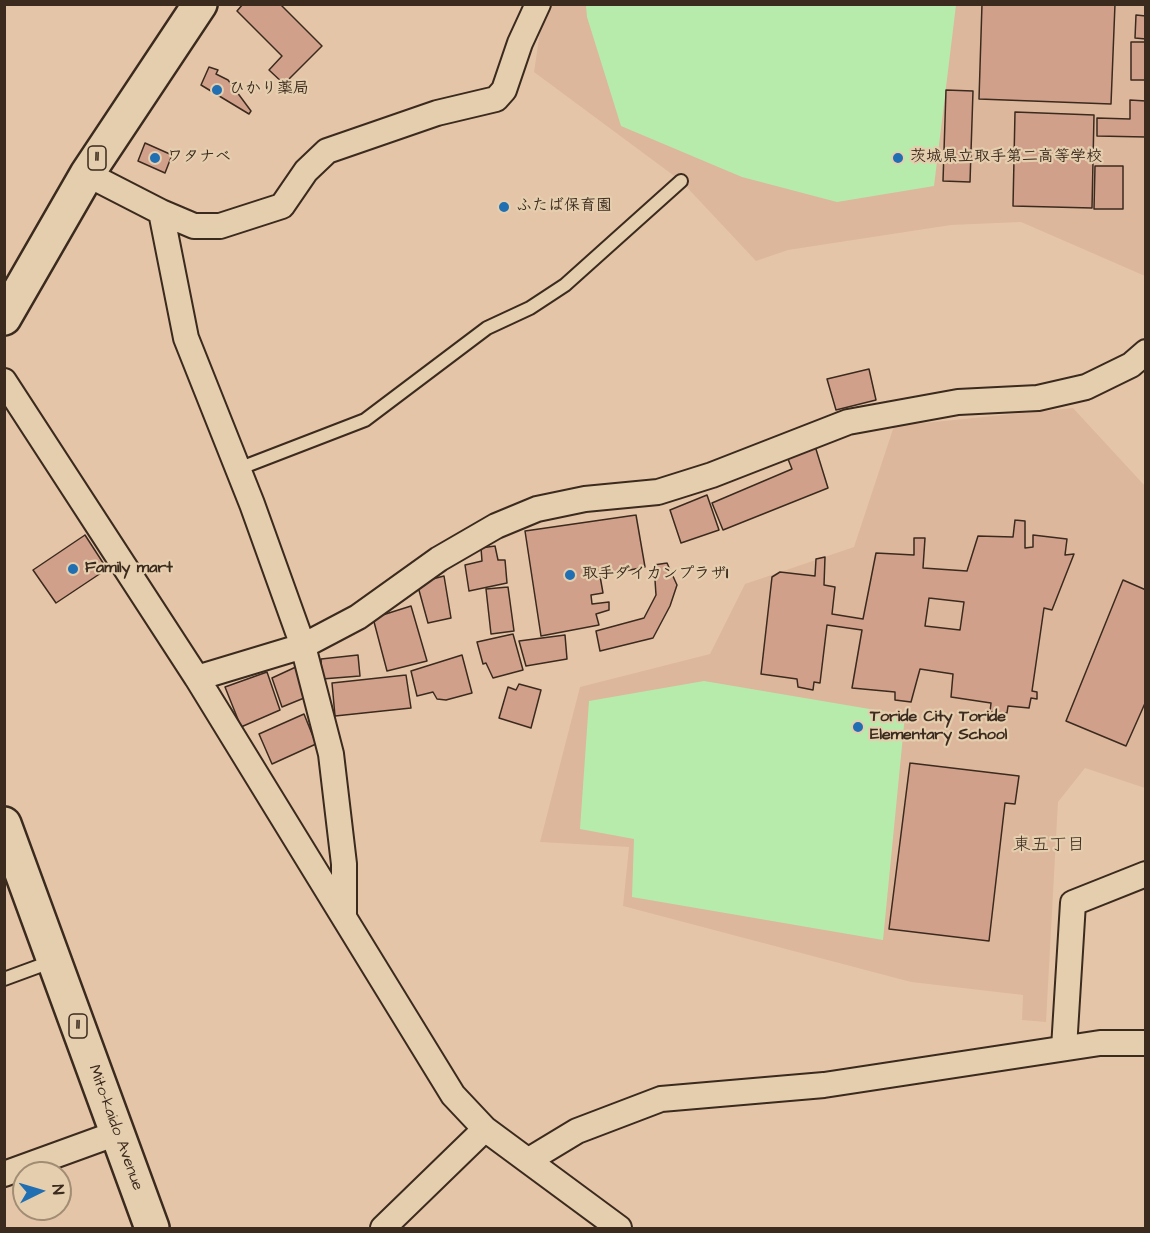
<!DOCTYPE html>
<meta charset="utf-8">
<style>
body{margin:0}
#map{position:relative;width:1150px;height:1233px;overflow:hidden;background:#e5c5a8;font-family:"Architects Daughter",sans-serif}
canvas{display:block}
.frame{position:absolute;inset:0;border:6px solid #3b2a1e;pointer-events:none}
.north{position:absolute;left:12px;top:1161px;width:60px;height:60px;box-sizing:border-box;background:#e5ceae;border:2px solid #a18c74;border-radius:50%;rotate:85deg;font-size:16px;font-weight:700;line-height:24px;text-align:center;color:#3b2a1e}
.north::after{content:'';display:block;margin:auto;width:21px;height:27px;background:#1f6fb2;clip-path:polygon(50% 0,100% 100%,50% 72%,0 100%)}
</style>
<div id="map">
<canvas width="1150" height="1233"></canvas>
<div class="frame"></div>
<div class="north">N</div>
</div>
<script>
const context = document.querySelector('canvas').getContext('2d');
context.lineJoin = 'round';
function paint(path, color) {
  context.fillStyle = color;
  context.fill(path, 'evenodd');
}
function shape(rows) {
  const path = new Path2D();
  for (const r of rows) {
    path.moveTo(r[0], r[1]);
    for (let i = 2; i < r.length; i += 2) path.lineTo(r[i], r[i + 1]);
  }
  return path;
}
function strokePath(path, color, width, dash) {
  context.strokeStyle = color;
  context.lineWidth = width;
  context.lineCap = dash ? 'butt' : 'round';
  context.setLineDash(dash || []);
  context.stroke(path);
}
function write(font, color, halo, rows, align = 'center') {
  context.font = font + ' "Architects Daughter","Klee One",sans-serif';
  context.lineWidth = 4.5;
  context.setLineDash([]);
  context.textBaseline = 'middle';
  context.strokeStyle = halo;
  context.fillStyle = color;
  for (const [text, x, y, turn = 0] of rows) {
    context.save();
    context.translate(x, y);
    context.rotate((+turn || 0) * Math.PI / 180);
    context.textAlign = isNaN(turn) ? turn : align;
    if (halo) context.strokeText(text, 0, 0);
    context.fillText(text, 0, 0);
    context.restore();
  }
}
paint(shape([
 [544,5,1145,5,1145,276,1021,222,951,225,788,250,756,261,681,181,534,72],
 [1073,408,1145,486,1145,788,1085,768,1058,802,1046,1022,1022,1020,1023,995,911,982,623,906,629,847,540,842,580,687,710,654,745,584,854,547,894,426]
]), '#dcb79c');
paint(shape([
 [586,5,956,5,934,186,837,202,742,177,621,126,587,17],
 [704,681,905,715,883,940,632,897,634,839,580,829,589,701]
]), '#b7ebac');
const building = shape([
 [243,4,280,4,322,46,284,84,269,70,282,56,237,11,243,4],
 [982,4,1115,4,1111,104,979,99,982,4],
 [1136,15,1146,16,1146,39,1135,38,1136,15],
 [1131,42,1146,42,1146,80,1131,80,1131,42],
 [209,67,218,70,216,74,228,80,251,111,249,114,201,85,209,67],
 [946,90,973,91,970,182,943,181,946,90],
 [1130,100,1146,101,1146,137,1097,136,1097,118,1130,119,1130,100],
 [1015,112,1094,115,1092,208,1013,206,1015,112],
 [145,143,172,155,165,173,138,161,145,143],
 [1095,166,1123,166,1123,209,1094,209,1095,166],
 [869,369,876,400,836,410,827,379,869,369],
 [815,446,828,488,723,530,712,503,792,469,788,459,815,446],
 [707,495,719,530,681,543,670,510,707,495],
 [636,515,645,567,600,576,603,593,591,595,592,604,609,602,609,610,596,614,599,625,541,636,525,531,636,515],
 [1015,520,1025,521,1025,548,1033,547,1033,535,1067,539,1065,555,1074,554,1052,610,1044,608,1032,691,1037,692,1037,699,1031,698,1029,708,1008,706,1007,713,990,712,991,703,951,697,953,674,920,669,911,702,895,700,895,692,852,688,862,630,827,625,820,683,814,682,813,690,798,687,797,679,761,674,772,577,780,572,815,576,816,559,825,557,824,585,835,587,832,614,863,619,876,553,914,555,914,538,925,538,923,568,967,571,978,536,1013,537,1015,520],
 [929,598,964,602,960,630,925,626,929,598],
 [85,535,107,569,56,603,33,570,85,535],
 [495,546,498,560,505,560,507,583,469,591,465,565,482,561,481,548,495,546],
 [667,563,677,585,670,606,653,638,600,651,596,631,644,618,656,595,654,565,667,563],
 [444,576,451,618,428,623,417,583,444,576],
 [1123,580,1146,590,1146,701,1126,746,1066,721,1123,580],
 [508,587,514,631,491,634,486,589,508,587],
 [411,606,427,661,387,671,373,618,411,606],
 [513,634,523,670,493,678,486,663,483,664,477,642,513,634],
 [565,635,567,659,526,666,519,641,565,635],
 [358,655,360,676,322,679,321,659,358,655],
 [462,655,472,693,446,700,437,699,433,692,417,696,411,671,462,655],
 [298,666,309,696,282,707,272,678,298,666],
 [267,672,280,710,241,727,225,687,267,672],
 [406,675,411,708,335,716,332,683,406,675],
 [519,684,541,690,531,728,499,718,508,687,516,690,519,684],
 [304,714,316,744,272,764,259,734,304,714],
 [910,763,1019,776,1015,804,1005,803,989,941,889,929,910,763]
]);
paint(building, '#d1a08b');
strokePath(building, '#3b2a1e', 1.5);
const service = shape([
 [238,469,365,420,487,328,530,308,565,285,681,181],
 [4,979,53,961]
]);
const minor = shape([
 [87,174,161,212,186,338,252,504,303,646,331,754,344,864,344,917],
 [161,212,194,226,220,226,282,206,306,171,327,151,437,113,496,99,504,90,520,43,538,4],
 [4,381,197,678,453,1095,485,1129,619,1228],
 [197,678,303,646,358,617,439,559,496,526,537,509,585,499,658,492,712,475,848,422,958,402,1038,398,1086,387,1131,365,1146,352],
 [1064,1048,1073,903,1146,874],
 [529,1160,577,1131,661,1099,824,1085,1100,1043,1146,1043],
 [4,1174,117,1133],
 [383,1228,485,1129]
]);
const primary = shape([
 [4,318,87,174,200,4],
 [4,824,152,1228]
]);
strokePath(service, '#3b2a1e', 16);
strokePath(minor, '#3b2a1e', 28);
strokePath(primary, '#3b2a1e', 38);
strokePath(service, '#e5ceae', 12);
strokePath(minor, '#e5ceae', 24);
strokePath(primary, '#e5ceae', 33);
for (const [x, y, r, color] of [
 [217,90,6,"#1f6fb2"],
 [155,158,6,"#1f6fb2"],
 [898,158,6,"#1f6fb2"],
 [504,207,6,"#1f6fb2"],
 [73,569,6,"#1f6fb2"],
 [570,575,6,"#1f6fb2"],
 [858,727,6,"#1f6fb2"]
]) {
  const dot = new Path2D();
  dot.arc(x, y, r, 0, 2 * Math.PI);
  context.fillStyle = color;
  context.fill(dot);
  strokePath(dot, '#e5ceae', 2);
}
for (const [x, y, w] of [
 [97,158,18],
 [78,1026,18]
]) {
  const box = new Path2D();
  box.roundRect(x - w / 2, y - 12, w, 24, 4.5);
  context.fillStyle = '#e5ceae';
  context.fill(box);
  strokePath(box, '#3b2a1e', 1.5);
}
write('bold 15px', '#3b2a1e', null, [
 ["11",97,158],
 ["11",78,1026]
]);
write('bold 16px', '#3b2a1e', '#e5ceae', [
 ["ひかり薬局",229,90],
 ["ワタナベ",167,158],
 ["茨城県立取手第二高等学校",910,158],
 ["ふたば保育園",516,207],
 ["Family mart",85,569],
 ["取手ダイカンプラザI",582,575],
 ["Toride City Toride",870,718],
 ["Elementary School",870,736]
], 'left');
write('16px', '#3b2a1e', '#e5ceae', [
 ["Mito-kaido Avenue",115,1128,70]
]);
write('18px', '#3b2a1e', '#e5ceae', [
 ["東五丁目",1049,846]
]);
</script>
